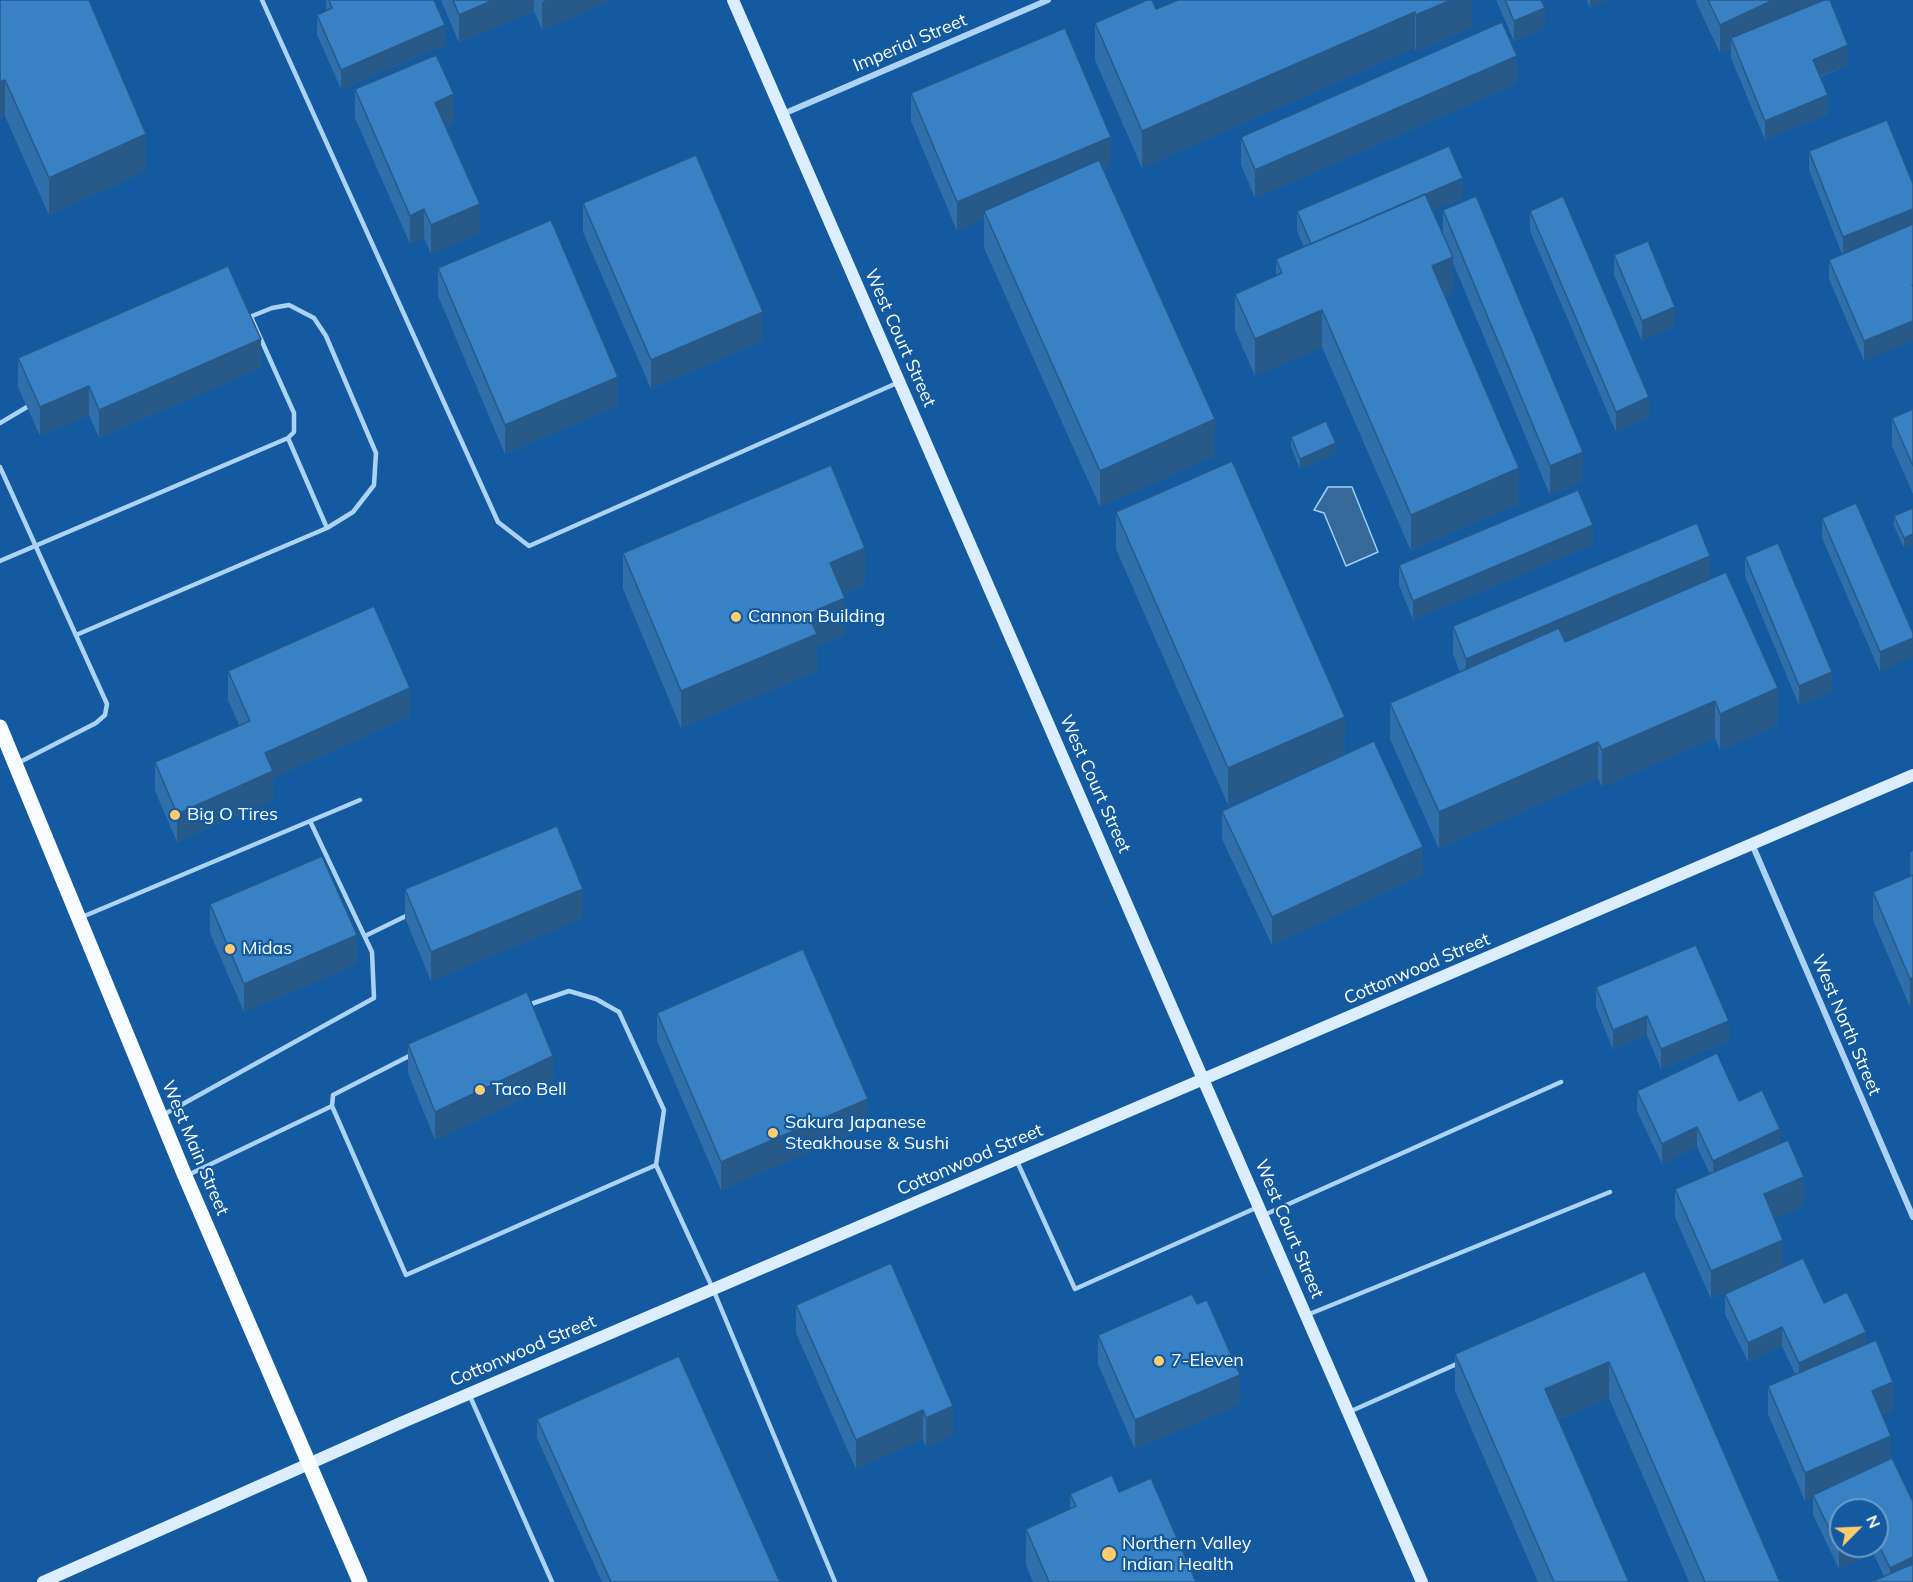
<!DOCTYPE html>
<style>
body{margin:0}
#map{position:relative;width:1913px;height:1582px;overflow:hidden;background:#135aa0;font-family:Mulish,sans-serif}
canvas{display:block}
.north{position:absolute;left:1829px;top:1498px;width:60px;height:60px;box-sizing:border-box;background:#135aa0;border:2px solid #719cc6;border-radius:50%;rotate:66deg;font-size:16px;font-weight:700;line-height:24px;text-align:center;color:#fff}
.north::after{content:'';display:block;margin:auto;width:21px;height:27px;background:#ffcb6f;clip-path:polygon(50% 0,100% 100%,50% 72%,0 100%)}
</style>
<div id="map">
<canvas width="1913" height="1582"></canvas>
<div class="north">N</div>
</div>
<script>
const context = document.querySelector('canvas').getContext('2d');
context.lineJoin = 'round';
function paint(path, color) {
  context.fillStyle = color;
  context.fill(path, 'evenodd');
}
function shape(rows) {
  const path = new Path2D();
  for (const r of rows) {
    path.moveTo(r[0], r[1]);
    for (let i = 2; i < r.length; i += 2) path.lineTo(r[i], r[i + 1]);
  }
  return path;
}
function strokePath(path, color, width, dash) {
  context.strokeStyle = color;
  context.lineWidth = width;
  context.lineCap = dash ? 'butt' : 'round';
  context.setLineDash(dash || []);
  context.stroke(path);
}
function write(font, color, halo, rows, align = 'center') {
  context.font = font + ' Mulish,sans-serif';
  context.lineWidth = 4.5;
  context.setLineDash([]);
  context.textBaseline = 'middle';
  context.strokeStyle = halo;
  context.fillStyle = color;
  for (const [text, x, y, turn = 0] of rows) {
    context.save();
    context.translate(x, y);
    context.rotate((+turn || 0) * Math.PI / 180);
    context.textAlign = isNaN(turn) ? turn : align;
    if (halo) context.strokeText(text, 0, 0);
    context.fillText(text, 0, 0);
    context.restore();
  }
}
const water = shape([
 [1328,487,1352,487,1378,552,1346,566,1324,513,1314,510,1328,487]
]);
paint(water, '#36689a');
strokePath(water, '#9ecef7', 1.5);
strokePath(shape([
 [262,0,498,522,529,546,897,383],
 [0,423,27,407],
 [288,438,327,528],
 [0,467,107,704,105,715,96,723,18,763],
 [0,561,288,438,294,432,294,413,251,317],
 [76,635,327,528,353,512,374,485,376,453,326,336,314,318,289,305,272,308,247,318],
 [82,917,360,800],
 [365,936,408,915],
 [528,1005,569,991,596,999,619,1012,664,1110,656,1165],
 [332,1106,333,1095,413,1054],
 [163,1115,374,998,372,952,310,821],
 [1016,1159,1075,1289,1258,1207],
 [188,1175,332,1106,406,1275,656,1165,713,1289,835,1582],
 [1264,1215,1561,1082],
 [1307,1315,1610,1192],
 [469,1394,552,1582],
 [1349,1412,1459,1363]
]), '#acd2f4', 4.5);
strokePath(shape([
 [783,114,1048,0],
 [1752,844,1913,1217]
]), '#acd2f4', 6);
strokePath(shape([
 [733,0,1422,1582],
 [43,1582,403,1422,1913,775]
]), '#dcedfd', 12);
strokePath(shape([
 [0,727,185,1176,360,1582]
]), '#f9fcff', 15);
paint(shape([
 [0,0,146,171,49,215,5,116],
 [326,0,434,0,445,45,341,89,317,35,317,15,326,11],
 [441,0,613,0,542,30,534,11,459,43],
 [1472,0,1472,27,1416,52,1415,48,1142,168,1095,60,1095,23,1156,9],
 [1496,0,1541,0,1545,28,1514,41],
 [1587,0,1609,0,1590,8],
 [1695,0,1830,0,1848,65,1820,77,1828,114,1765,140,1731,58,1731,48,1720,53],
 [1517,84,1255,198,1241,165,1241,137],
 [355,89,454,123,446,127,480,233,431,254,424,238,410,244,355,118],
 [911,93,1111,166,1103,169,1215,456,1100,507,984,248,984,219,957,231,911,121],
 [1809,151,1913,184,1864,361,1829,279,1829,260,1842,254,1809,170],
 [1463,198,1432,211,1443,235,1443,210,1583,481,1550,495,1453,263,1453,294,1445,297,1519,504,1411,551,1322,347,1255,376,1235,330,1235,294,1276,276,1276,259,1304,247,1297,231,1297,211],
 [583,203,763,341,651,389,583,232],
 [1530,211,1649,417,1616,432,1530,231],
 [1614,255,1675,326,1642,341,1614,275],
 [438,268,618,406,505,454,438,296],
 [18,358,261,368,99,438,89,415,40,436,18,387],
 [1913,409,1913,494,1892,446,1892,418],
 [1291,437,1336,453,1300,469,1291,447],
 [1913,508,1904,548,1894,526,1894,516],
 [1116,512,1345,754,1228,805,1116,549],
 [1822,518,1913,633,1880,672,1822,538],
 [1593,545,1413,620,1399,585,1399,565],
 [623,553,865,585,844,594,845,635,817,647,817,671,681,728,623,589],
 [1745,557,1832,692,1799,705,1745,576],
 [1710,579,1778,725,1720,750,1715,738,1602,787,1598,778,1439,849,1390,739,1390,703,1460,672,1453,654,1453,626],
 [228,671,410,716,273,778,273,800,177,842,155,791,155,762,239,725,228,700],
 [1222,811,1423,875,1272,945,1222,839],
 [1913,851,1913,1006,1910,1007,1873,920,1873,892,1910,876,1910,852],
 [405,889,583,918,431,981,405,918],
 [210,904,357,964,244,1012,210,933],
 [1596,987,1729,1041,1661,1069,1647,1035,1613,1050,1596,1007],
 [657,1013,868,1127,721,1190,657,1041],
 [408,1044,553,1084,435,1140,408,1073],
 [1637,1091,1780,1143,1804,1206,1774,1218,1783,1267,1824,1303,1866,1344,1893,1411,1882,1415,1913,1582,1884,1576,1873,1553,1839,1569,1813,1515,1813,1498,1805,1501,1768,1414,1768,1386,1795,1374,1782,1346,1748,1362,1725,1314,1725,1294,1750,1282,1711,1299,1675,1217,1675,1189,1710,1174,1697,1147,1662,1164,1637,1111],
 [1877,1510,1877,1546,1841,1546],
 [1645,1271,1780,1582,1689,1582,1609,1398,1559,1420,1629,1582,1538,1582,1455,1391,1455,1354],
 [796,1305,953,1435,926,1447,923,1439,856,1469,796,1333],
 [1098,1335,1240,1404,1135,1449,1098,1364],
 [537,1419,780,1582,602,1582,537,1438],
 [1119,1492,1196,1582,1033,1582,1026,1565,1026,1529,1070,1509,1070,1494]
]), '#306fa9');
paint(shape([
 [493,0,534,0,534,11,459,43,459,15],
 [546,0,613,0,542,30,542,2],
 [1451,0,1472,0,1472,27,1416,52,1416,15],
 [1590,0,1609,0,1590,8],
 [1773,0,1826,0,1731,38,1731,48,1720,53,1720,25],
 [1545,8,1545,28,1514,41,1514,21],
 [1415,12,1415,48,1142,168,1142,131],
 [445,25,445,45,341,89,341,70],
 [1848,45,1848,65,1813,79,1813,60],
 [1517,56,1517,84,1255,198,1255,170],
 [5,80,5,116,0,119,0,82],
 [454,94,454,123,435,131,435,103],
 [1828,95,1828,114,1765,140,1765,121],
 [146,134,146,171,49,215,49,178],
 [1111,137,1111,166,987,218,984,211,984,219,957,231,957,202],
 [1463,178,1463,198,1311,263,1311,244],
 [480,204,480,233,431,254,431,225],
 [424,209,424,238,410,244,410,216],
 [1913,209,1913,228,1843,256,1843,237],
 [1453,257,1453,294,1432,302,1432,266],
 [1675,307,1675,326,1642,341,1642,321],
 [1322,310,1322,347,1255,376,1255,339],
 [763,312,763,341,651,389,651,360],
 [1913,321,1913,341,1864,361,1864,341],
 [261,339,261,368,99,438,99,410],
 [618,377,618,406,505,454,505,425],
 [89,386,89,415,40,436,40,407],
 [1649,397,1649,417,1616,432,1616,412],
 [1215,419,1215,456,1100,507,1100,471],
 [1336,443,1336,453,1300,469,1300,459],
 [1583,452,1583,481,1550,495,1550,466],
 [1519,468,1519,504,1411,551,1411,515],
 [1593,525,1593,545,1413,620,1413,601],
 [1913,534,1913,544,1904,548,1904,538],
 [865,548,865,585,830,600,830,563],
 [1710,556,1710,584,1466,687,1466,659],
 [845,598,845,635,817,647,817,671,681,728,681,691,808,614],
 [1913,638,1913,657,1880,672,1880,652],
 [1832,672,1832,692,1799,705,1799,686],
 [410,688,410,716,273,778,273,800,177,842,177,814,265,753],
 [1778,688,1778,725,1720,750,1720,714],
 [1715,701,1715,738,1602,787,1602,750],
 [1345,717,1345,754,1228,805,1228,768],
 [1598,742,1598,778,1439,849,1439,812],
 [1423,847,1423,875,1272,945,1272,917],
 [583,889,583,918,431,981,431,952],
 [357,935,357,964,244,1012,244,984],
 [1913,977,1913,1006,1910,1007,1910,979],
 [1647,1016,1647,1035,1613,1050,1613,1030],
 [1729,1021,1729,1041,1661,1069,1661,1049],
 [553,1056,553,1084,435,1140,435,1112],
 [868,1099,868,1127,721,1190,721,1162],
 [1697,1127,1697,1147,1662,1164,1662,1144],
 [1780,1129,1780,1149,1713,1180,1713,1161],
 [1804,1177,1804,1206,1764,1223,1764,1194],
 [1783,1240,1783,1268,1711,1299,1711,1271],
 [1782,1327,1782,1346,1748,1362,1748,1343],
 [1866,1332,1866,1352,1799,1383,1799,1363],
 [1609,1362,1609,1398,1545,1426,1545,1389],
 [1240,1375,1240,1404,1135,1449,1135,1420],
 [1893,1382,1893,1411,1872,1419,1872,1391],
 [953,1406,953,1435,926,1447,926,1418],
 [923,1410,923,1439,856,1469,856,1440],
 [1891,1436,1891,1465,1813,1495,1813,1498,1805,1501,1805,1473],
 [1846,1546,1873,1546,1873,1553,1839,1569,1839,1549],
 [1913,1557,1913,1577,1890,1582,1890,1568]
]), '#275a89');
const building = shape([
 [0,0,89,0,146,134,49,178,5,80,0,82,0,0],
 [329,0,434,0,445,25,341,70,317,15,332,8,329,0],
 [453,0,493,0,459,15,453,0],
 [1147,0,1152,0,1156,9,1178,0,1451,0,1416,15,1415,12,1142,131,1095,23,1147,0],
 [1505,0,1541,0,1545,8,1514,21,1505,0],
 [1708,0,1773,0,1720,25,1708,0],
 [1824,0,1830,0,1848,45,1813,60,1828,95,1765,121,1731,38,1824,0],
 [1502,22,1517,56,1255,170,1241,137,1502,22],
 [1065,28,1111,137,957,202,911,93,1065,28],
 [436,55,454,94,435,103,480,204,431,225,424,209,410,216,355,89,436,55],
 [1887,120,1913,184,1913,209,1843,237,1809,151,1887,120],
 [1449,146,1463,178,1311,244,1297,211,1449,146],
 [696,155,763,312,651,360,583,203,696,155],
 [1099,160,1215,419,1100,471,984,211,1099,160],
 [1425,194,1453,257,1432,266,1519,468,1411,515,1322,310,1255,339,1235,294,1282,273,1276,259,1425,194],
 [1476,196,1583,452,1550,466,1443,210,1476,196],
 [1563,196,1649,397,1616,412,1530,211,1563,196],
 [551,220,618,377,505,425,438,268,551,220],
 [1913,224,1913,284,1912,285,1913,287,1913,321,1864,341,1829,260,1913,224],
 [1648,241,1675,307,1642,321,1614,255,1648,241],
 [228,266,261,339,99,410,89,386,40,407,18,358,228,266],
 [1913,409,1913,466,1892,418,1913,409],
 [1326,421,1336,443,1300,459,1291,437,1326,421],
 [1232,461,1345,717,1228,768,1116,512,1232,461],
 [831,465,865,548,830,563,845,598,808,614,817,634,681,691,623,553,831,465],
 [1578,490,1593,525,1413,601,1399,565,1578,490],
 [1856,503,1913,633,1913,638,1880,652,1822,518,1856,503],
 [1913,508,1913,534,1904,538,1894,516,1913,508],
 [1697,523,1710,556,1466,659,1453,626,1697,523],
 [1778,543,1832,672,1799,686,1745,557,1778,543],
 [1726,572,1778,688,1720,714,1715,701,1602,750,1598,742,1439,812,1390,703,1559,628,1565,642,1726,572],
 [374,606,410,688,265,753,273,771,177,814,155,762,250,721,228,671,374,606],
 [1374,741,1423,847,1272,917,1222,811,1374,741],
 [557,826,583,889,431,952,405,889,557,826],
 [322,856,357,935,244,984,210,904,322,856],
 [1913,875,1913,977,1910,979,1873,892,1913,875],
 [1696,945,1729,1021,1661,1049,1647,1016,1613,1030,1596,987,1696,945],
 [803,949,868,1099,721,1162,657,1013,803,949],
 [527,992,553,1056,435,1112,408,1044,527,992],
 [1717,1053,1739,1101,1762,1090,1780,1129,1713,1161,1697,1127,1662,1144,1637,1091,1717,1053],
 [1788,1140,1804,1177,1764,1194,1783,1240,1711,1271,1675,1189,1788,1140],
 [1803,1258,1824,1303,1847,1292,1866,1332,1799,1363,1782,1327,1748,1343,1725,1294,1803,1258],
 [891,1263,953,1406,926,1418,923,1410,856,1440,796,1305,891,1263],
 [1645,1271,1780,1582,1705,1582,1609,1362,1545,1389,1629,1582,1554,1582,1455,1354,1645,1271],
 [1192,1294,1197,1304,1207,1300,1240,1375,1135,1420,1098,1335,1192,1294],
 [1876,1340,1893,1382,1872,1391,1891,1436,1805,1473,1768,1386,1876,1340],
 [679,1356,780,1582,611,1582,537,1419,679,1356],
 [1892,1458,1913,1502,1913,1557,1890,1568,1877,1541,1877,1510,1841,1510,1841,1546,1846,1546,1839,1549,1813,1495,1892,1458],
 [1112,1475,1119,1492,1151,1478,1196,1582,1049,1582,1026,1529,1076,1506,1070,1494,1112,1475],
 [1913,1564,1913,1582,1871,1582,1913,1564]
]);
paint(building, '#3881c4');
strokePath(building, '#275a89', 1.5);
for (const [x, y, r, color] of [
 [736,617,6,"#ffcb6f"],
 [175,815,6,"#ffcb6f"],
 [230,949,6,"#ffcb6f"],
 [480,1090,6,"#ffcb6f"],
 [773,1133,6,"#ffcb6f"],
 [1159,1361,6,"#ffcb6f"],
 [1109,1554,8,"#ffcb6f"]
]) {
  const dot = new Path2D();
  dot.arc(x, y, r, 0, 2 * Math.PI);
  context.fillStyle = color;
  context.fill(dot);
  strokePath(dot, '#135aa0', 2);
}
write('18px', '#fff', '#135aa0', [
 ["Imperial Street",910,43,-23],
 ["West Court Street",900,338,66],
 ["West Court Street",1095,784,66],
 ["Cottonwood Street",1417,969,-23],
 ["West North Street",1846,1025,67],
 ["West Main Street",195,1148,67],
 ["Cottonwood Street",970,1160,-23],
 ["West Court Street",1289,1229,67],
 ["Cottonwood Street",523,1351,-23]
]);
write('18px', '#fff', '#135aa0', [
 ["Cannon Building",748,617],
 ["Big O Tires",187,815],
 ["Midas",242,949],
 ["Taco Bell",492,1090],
 ["Sakura Japanese",785,1123],
 ["Steakhouse & Sushi",785,1144],
 ["7-Eleven",1171,1361],
 ["Northern Valley",1122,1544],
 ["Indian Health",1122,1565]
], 'left');
</script>
